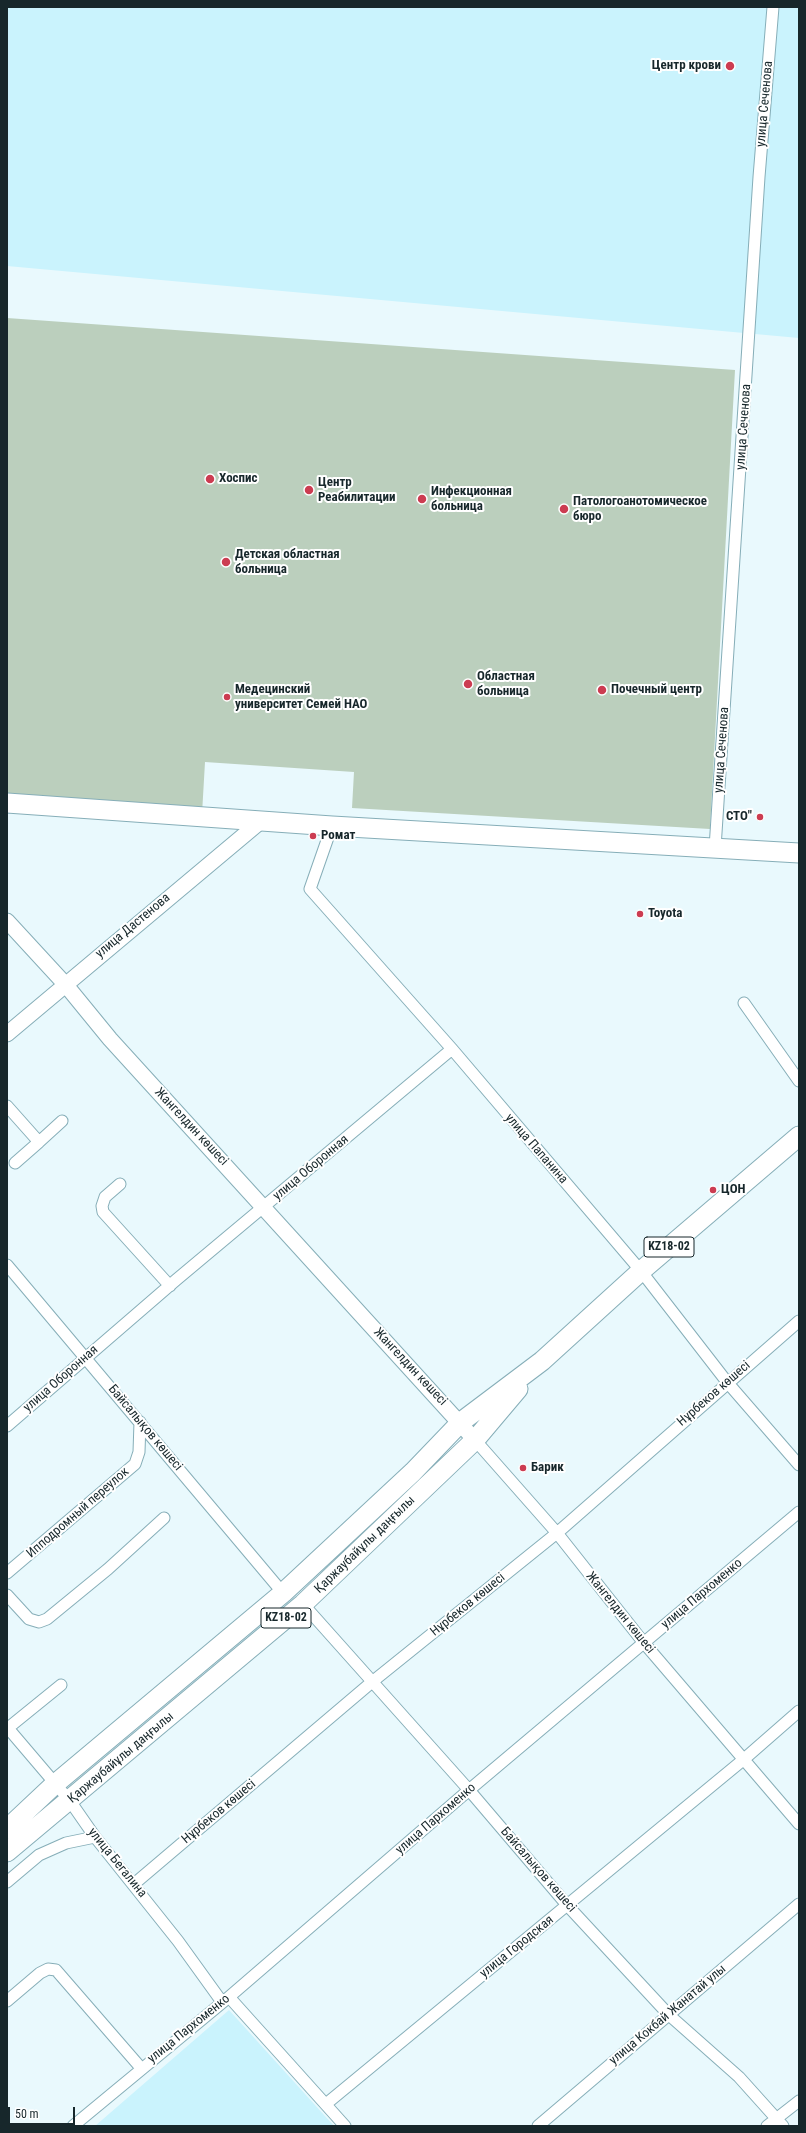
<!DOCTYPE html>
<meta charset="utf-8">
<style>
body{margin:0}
#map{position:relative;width:806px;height:2133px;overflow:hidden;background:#e9f9fd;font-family:"Roboto Condensed",sans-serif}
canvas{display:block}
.frame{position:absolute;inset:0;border:8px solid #17272b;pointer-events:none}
.scale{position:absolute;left:8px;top:2107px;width:67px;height:18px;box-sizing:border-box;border:2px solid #17272b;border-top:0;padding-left:5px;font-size:12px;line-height:14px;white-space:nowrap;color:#17272b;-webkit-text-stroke:3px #fff;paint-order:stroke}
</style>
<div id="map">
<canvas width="806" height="2133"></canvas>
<div class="frame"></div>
<div class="scale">50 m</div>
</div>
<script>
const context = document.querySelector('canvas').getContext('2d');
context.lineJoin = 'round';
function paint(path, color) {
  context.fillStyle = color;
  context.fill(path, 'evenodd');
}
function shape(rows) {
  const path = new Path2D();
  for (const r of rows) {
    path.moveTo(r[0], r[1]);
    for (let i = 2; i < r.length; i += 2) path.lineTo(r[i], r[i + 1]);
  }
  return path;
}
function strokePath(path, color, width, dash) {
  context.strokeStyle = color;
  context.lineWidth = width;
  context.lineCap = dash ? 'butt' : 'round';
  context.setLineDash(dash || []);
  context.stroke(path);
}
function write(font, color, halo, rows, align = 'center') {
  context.font = font + ' "Roboto Condensed",sans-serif';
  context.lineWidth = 4;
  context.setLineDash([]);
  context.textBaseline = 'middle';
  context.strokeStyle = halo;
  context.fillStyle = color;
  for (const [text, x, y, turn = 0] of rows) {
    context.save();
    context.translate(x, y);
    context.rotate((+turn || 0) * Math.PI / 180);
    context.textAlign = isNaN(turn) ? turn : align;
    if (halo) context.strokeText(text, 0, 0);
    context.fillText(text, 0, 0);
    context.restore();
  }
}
paint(shape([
 [7,7,799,7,799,338,7,266],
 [229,2010,334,2126,95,2126]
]), '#caf3fd');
paint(shape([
 [7,318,735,370,710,829,352,808,354,772,205,762,202,814,7,798]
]), '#bbcfbd');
const street = shape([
 [332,826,310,889,452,1049,641,1271,727,1382,799,1465],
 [715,848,759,177,773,7],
 [744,1003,799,1081],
 [7,1106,39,1142,62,1121],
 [15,1163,39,1142],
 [120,1184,105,1197,102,1206,103,1212,170,1286],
 [7,1265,283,1593],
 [7,1426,176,1280,452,1049],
 [475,1440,557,1533,644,1643,799,1824],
 [7,1573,135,1464,139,1452,140,1422],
 [7,1595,29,1619,39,1622,47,1619,108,1569,164,1518],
 [303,1604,469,1790,567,1905,669,2015,739,2077,783,2126],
 [7,1727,70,1801,95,1837,178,1941,222,2002],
 [8,1728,61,1685],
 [7,1882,39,1855,66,1843,95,1837],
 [134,1884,372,1682,557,1533,799,1321],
 [229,1997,345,2126],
 [7,2001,40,1973,48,1969,56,1970,141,2068],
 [326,2104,743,1760,799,1711],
 [73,2126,229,1997,469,1790,799,1512],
 [538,2126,799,1904],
 [767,2126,799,2101]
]);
const secondary = shape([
 [7,921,65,984,110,1039,475,1440],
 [7,1034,261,821]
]);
const highway = shape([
 [7,803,332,826,799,853],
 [7,1829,55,1784,283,1593,413,1472,461,1422,542,1361,641,1271,799,1136],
 [7,1852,303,1604,475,1440,518,1389]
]);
strokePath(street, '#86aeb8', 13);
strokePath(secondary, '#86aeb8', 17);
strokePath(highway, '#86aeb8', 21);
strokePath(street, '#fff', 11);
strokePath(secondary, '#fff', 15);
strokePath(highway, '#fff', 19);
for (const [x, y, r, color] of [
 [730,66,5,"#cc3c51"],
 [210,479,5,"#cc3c51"],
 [309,490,5,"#cc3c51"],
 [422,499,5,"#cc3c51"],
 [564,509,5,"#cc3c51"],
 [226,562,5,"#cc3c51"],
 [468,684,5,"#cc3c51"],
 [602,690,5,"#cc3c51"],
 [227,697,4,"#cc3c51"],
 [760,817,4,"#cc3c51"],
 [313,836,4,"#cc3c51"],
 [640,914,4,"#cc3c51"],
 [713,1190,4,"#cc3c51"],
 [523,1468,4,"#cc3c51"]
]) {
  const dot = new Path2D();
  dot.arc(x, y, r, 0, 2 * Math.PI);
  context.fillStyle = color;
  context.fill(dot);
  strokePath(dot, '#fff', 1.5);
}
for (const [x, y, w] of [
 [669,1247,50],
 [286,1618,50]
]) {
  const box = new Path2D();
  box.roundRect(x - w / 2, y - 10, w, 20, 3);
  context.fillStyle = '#fff';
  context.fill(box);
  strokePath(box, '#17272b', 1);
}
write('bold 12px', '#17272b', null, [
 ["KZ18-02",669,1247],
 ["KZ18-02",286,1618]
]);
write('bold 13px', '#17272b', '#fff', [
 ["Центр крови",721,66,"right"],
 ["Хоспис",219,479],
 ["Центр",318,483],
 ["Реабилитации",318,498],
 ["Инфекционная",431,492],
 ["больница",431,507],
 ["Патологоанотомическое",573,502],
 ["бюро",573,517],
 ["Детская областная",235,555],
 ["больница",235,570],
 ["Областная",477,677],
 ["больница",477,692],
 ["Медецинский",235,690],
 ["университет Семей НАО",235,705],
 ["Почечный центр",611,690],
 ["СТО\"",752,817,"right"],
 ["Ромат",321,836],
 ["Toyota",648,914],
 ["ЦОН",721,1190],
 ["Барик",531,1468]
], 'left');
write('13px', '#17272b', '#fff', [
 ["улица Сеченова",765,104,-85],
 ["улица Сеченова",744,427,-86],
 ["улица Сеченова",722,750,-86],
 ["улица Дастенова",133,926,-40],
 ["Жангелдин көшесі",191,1127,47],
 ["улица Папанина",536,1149,49],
 ["улица Оборонная",311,1168,-40],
 ["Жангелдин көшесі",410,1367,47],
 ["улица Оборонная",61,1379,-41],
 ["Нұрбеков көшесі",714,1394,-41],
 ["Байсалықов көшесі",145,1428,50],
 ["Ипподромный переулок",78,1513,-41],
 ["Қаржаубайұлы даңғылы",365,1545,-44],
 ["улица Пархоменко",702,1594,-40],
 ["Нұрбеков көшесі",468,1605,-39],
 ["Жангелдин көшесі",620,1613,51],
 ["Қаржаубайұлы даңғылы",121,1758,-40],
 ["Нұрбеков көшесі",219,1812,-40],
 ["улица Пархоменко",436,1819,-41],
 ["улица Бегалина",117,1863,51],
 ["Байсалықов көшесі",538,1870,49],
 ["улица Городская",517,1947,-39],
 ["улица Кокбай Жанатай улы",668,2015,-40],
 ["улица Пархоменко",189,2029,-39]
]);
</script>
